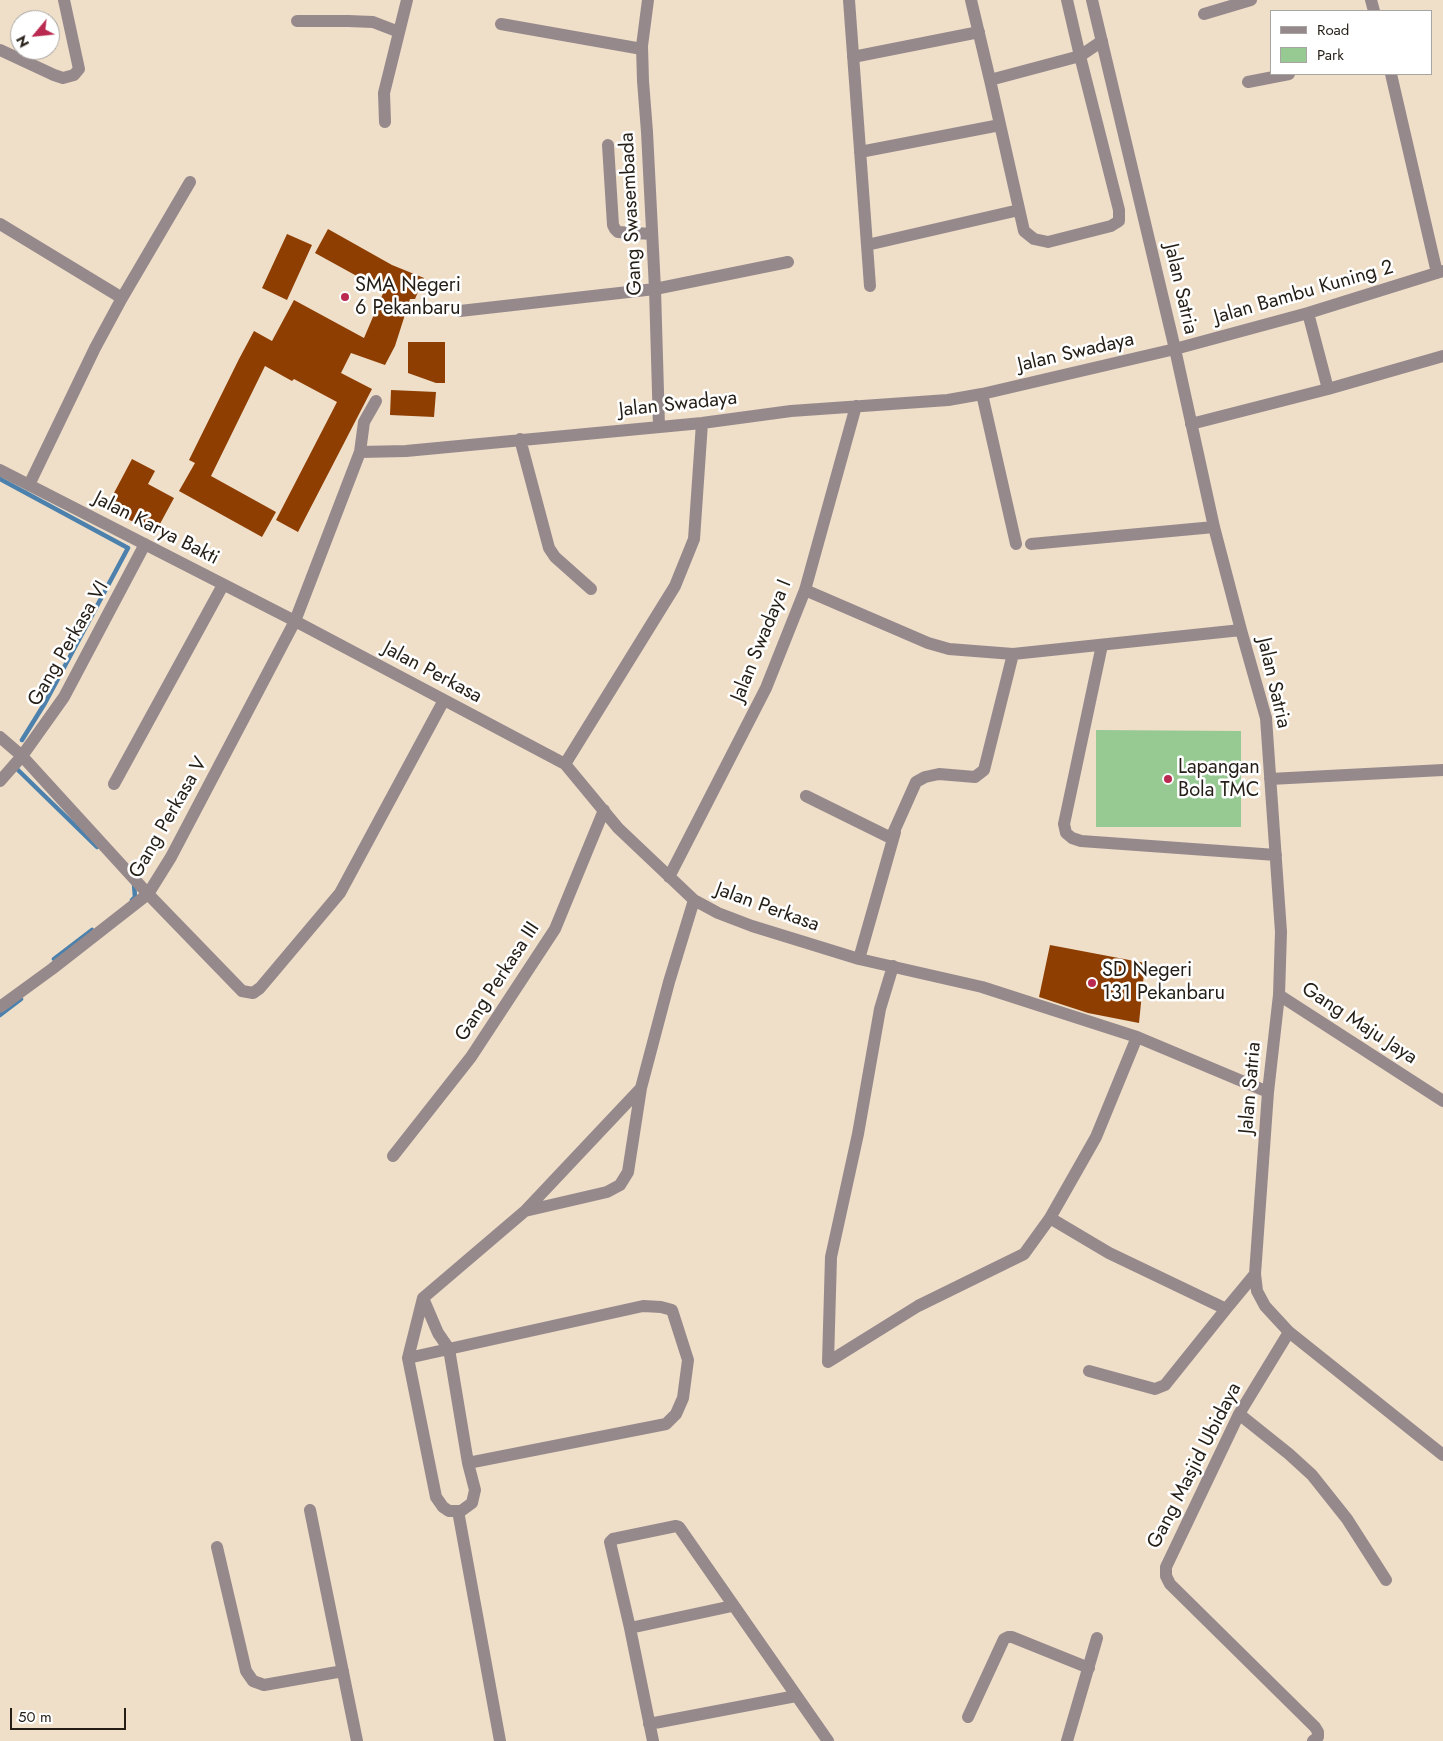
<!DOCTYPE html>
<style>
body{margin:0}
#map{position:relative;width:1443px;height:1741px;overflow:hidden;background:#efdec8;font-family:Jost,sans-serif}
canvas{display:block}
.legend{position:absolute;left:1270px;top:10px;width:162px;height:65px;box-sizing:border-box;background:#fff;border:1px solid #a7a5a2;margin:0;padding:6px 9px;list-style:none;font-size:15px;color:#241e16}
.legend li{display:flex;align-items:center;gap:10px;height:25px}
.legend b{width:25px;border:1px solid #a7a5a2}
.north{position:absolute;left:10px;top:10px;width:50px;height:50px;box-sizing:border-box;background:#fff;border:1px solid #a7a5a2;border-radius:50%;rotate:242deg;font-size:14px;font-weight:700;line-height:20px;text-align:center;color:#241e16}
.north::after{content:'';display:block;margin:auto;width:18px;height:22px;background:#b92950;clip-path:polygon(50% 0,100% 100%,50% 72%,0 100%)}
.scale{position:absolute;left:10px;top:1708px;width:116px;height:22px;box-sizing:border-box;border:2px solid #241e16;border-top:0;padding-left:6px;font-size:15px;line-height:18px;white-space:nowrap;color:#241e16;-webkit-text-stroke:4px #fff;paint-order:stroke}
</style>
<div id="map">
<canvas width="1443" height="1741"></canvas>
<ul class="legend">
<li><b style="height:6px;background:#96898c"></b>Road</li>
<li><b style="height:14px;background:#97c992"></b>Park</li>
</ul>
<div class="north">N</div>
<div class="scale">50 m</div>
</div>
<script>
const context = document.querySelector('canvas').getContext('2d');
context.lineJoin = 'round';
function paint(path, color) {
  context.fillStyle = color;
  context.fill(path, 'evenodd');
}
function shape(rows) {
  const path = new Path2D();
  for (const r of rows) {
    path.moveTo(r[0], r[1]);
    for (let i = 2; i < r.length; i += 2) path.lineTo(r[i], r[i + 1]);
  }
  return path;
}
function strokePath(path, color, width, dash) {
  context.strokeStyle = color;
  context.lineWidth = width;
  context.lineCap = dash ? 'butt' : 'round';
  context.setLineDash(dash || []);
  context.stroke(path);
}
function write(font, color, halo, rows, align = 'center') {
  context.font = font + ' Jost,sans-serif';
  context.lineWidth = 5;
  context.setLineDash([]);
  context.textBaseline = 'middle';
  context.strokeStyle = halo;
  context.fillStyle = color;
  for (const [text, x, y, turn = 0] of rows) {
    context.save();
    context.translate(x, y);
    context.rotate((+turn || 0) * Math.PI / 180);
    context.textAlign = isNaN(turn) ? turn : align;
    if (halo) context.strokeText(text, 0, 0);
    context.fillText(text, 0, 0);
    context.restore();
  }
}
paint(shape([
 [1096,730,1241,731,1241,827,1096,827]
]), '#97c992');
strokePath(shape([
 [0,479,128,548,45,703,22,740],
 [17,769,97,847],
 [132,900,135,897,134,884],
 [54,959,92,930],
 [0,1015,21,999]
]), '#4b81ac', 4.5);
paint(shape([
 [328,229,392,265,424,278,415,299,410,299,395,346,385,365,351,353,341,373,372,389,298,532,276,520,337,402,294,379,292,381,265,366,211,476,276,512,262,537,179,491,195,463,189,460,239,359,254,331,272,341,294,300,364,338,384,291,315,253],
 [287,234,312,245,287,300,262,288],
 [408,342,445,342,445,383,436,383,408,373],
 [391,390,436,392,434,417,390,415],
 [132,459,155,471,148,484,174,498,155,533,106,508],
 [1050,945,1145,963,1139,1023,1088,1013,1039,997]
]), '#8e3e00');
strokePath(shape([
 [648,0,642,46,643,81,647,132,655,289,659,426],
 [849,0,870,286],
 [971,0,990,80],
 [1067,0,1080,56,1119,210,1119,221,1111,226,1048,242,1034,239,1024,231,990,80,1080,56,1102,41],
 [1092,0,1175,349,1214,527,1241,630,1266,718,1281,932,1279,995,1268,1092,1255,1274,1257,1291,1265,1306,1289,1332,1443,1455],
 [1371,0,1374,11],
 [1204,14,1251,0],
 [297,21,348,21,373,22,399,32],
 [501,24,642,49],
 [0,50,54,75,63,78,74,75,79,69,64,0],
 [853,57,979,32],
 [1391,74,1437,273],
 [1248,82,1289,74],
 [385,122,384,93,407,0],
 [608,145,613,225,615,229,618,232,652,234],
 [860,152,1000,125],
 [0,224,122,298],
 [867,245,1019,210],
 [460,311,655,289,788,262],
 [1308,313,1328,389],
 [982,394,1016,544],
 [1191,424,1328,389,1443,356],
 [520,439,549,548,555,557,591,589],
 [360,452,364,422,376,401],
 [0,470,295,621,565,764,618,828,694,900,718,913,752,926,859,959,982,987,1137,1037,1268,1092],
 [29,485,95,348,122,298,190,182],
 [1031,544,1214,527],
 [805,590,928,643,949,649,1013,654,1241,630],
 [1102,645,1064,824,1066,833,1072,838,1081,841,1276,855],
 [0,737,22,756,148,894,242,991,253,993,260,988,340,893,444,700],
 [565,764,675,586,694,539,702,423],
 [1270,779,1443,770],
 [0,781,22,756,64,697,145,544],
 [114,784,223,585],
 [806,796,891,838,916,782,925,777,939,774,975,777,984,770,1013,654],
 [669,877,766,688,805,590,856,406],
 [859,959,895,832],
 [1279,995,1443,1101],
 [0,1007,52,969,148,894,171,857,295,621,360,452,406,451,702,423,791,411,948,400,982,394,1175,349,1308,313,1443,271],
 [393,1156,471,1057,555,929,604,810],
 [525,1211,607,1192,620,1185,628,1172,641,1088,669,982,694,900],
 [1050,1218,1109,1253,1226,1309,1255,1274],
 [423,1298,438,1333,449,1349,468,1463,475,1490,472,1503,461,1511,449,1511,443,1507,436,1497,408,1358,423,1298,525,1211,641,1088],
 [1289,1332,1239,1414,1166,1567,1166,1576,1170,1584,1315,1727,1318,1732,1318,1737,1313,1741],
 [408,1358,643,1306,661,1307,672,1310,688,1360,683,1398,676,1414,666,1424,468,1463],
 [828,1362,918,1306,1024,1254,1050,1218,1096,1137,1137,1037],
 [828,1362,831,1257,858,1134,880,1009,893,966],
 [1089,1371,1155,1389,1165,1385,1226,1309],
 [1239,1414,1289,1454,1312,1475,1347,1519,1386,1580],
 [310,1510,357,1741],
 [458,1511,500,1741],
 [217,1547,246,1671,253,1681,264,1685,343,1671],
 [630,1628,732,1606],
 [968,1717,1004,1639,1008,1637,1012,1637,1089,1668],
 [649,1724,796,1696],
 [653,1741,630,1628,610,1542,613,1539,676,1526,679,1527,828,1741],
 [1067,1741,1097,1638]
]), '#96898c', 12);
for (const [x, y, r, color] of [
 [345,297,5,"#b92950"],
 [1168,779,5,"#b92950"],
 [1092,983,5,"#b92950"]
]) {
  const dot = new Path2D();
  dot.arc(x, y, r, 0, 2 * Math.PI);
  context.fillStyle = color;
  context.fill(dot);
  strokePath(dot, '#fff', 2);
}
write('20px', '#241e16', '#fff', [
 ["Gang Swasembada",632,214,-93],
 ["Jalan Satria",1180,289,77],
 ["Jalan Bambu Kuning 2",1304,293,-16],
 ["Jalan Swadaya",1076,353,-13],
 ["Jalan Swadaya",678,405,-6],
 ["Jalan Karya Bakti",156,529,27],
 ["Jalan Swadaya I",762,641,-68],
 ["Gang Perkasa VI",69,644,-60],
 ["Jalan Perkasa",432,673,28],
 ["Jalan Satria",1273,683,77],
 ["Gang Perkasa V",169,818,-60],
 ["Jalan Perkasa",767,908,20],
 ["Gang Perkasa III",498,982,-57],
 ["Gang Maju Jaya",1359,1024,33],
 ["Jalan Satria",1251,1088,-85],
 ["Gang Masjid Ubidaya",1195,1466,-63]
]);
write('20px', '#241e16', '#fff', [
 ["SMA Negeri",355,286],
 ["6 Pekanbaru",355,309],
 ["Lapangan",1178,768],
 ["Bola TMC",1178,791],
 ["SD Negeri",1102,971],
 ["131 Pekanbaru",1102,994]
], 'left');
</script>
